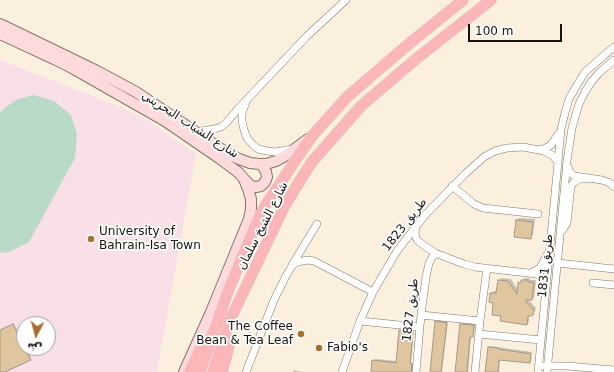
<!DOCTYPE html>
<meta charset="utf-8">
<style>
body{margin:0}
#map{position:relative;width:614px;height:372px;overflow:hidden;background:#fbf0de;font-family:"DejaVu Sans",Vazirmatn,sans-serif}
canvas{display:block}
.north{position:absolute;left:16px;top:316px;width:40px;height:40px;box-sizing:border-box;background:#fefefe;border:1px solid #a2a09e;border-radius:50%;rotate:186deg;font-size:11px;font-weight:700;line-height:16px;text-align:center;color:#18140e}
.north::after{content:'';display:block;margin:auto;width:14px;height:18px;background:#a7712c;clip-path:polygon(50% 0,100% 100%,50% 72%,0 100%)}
.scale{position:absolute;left:468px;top:24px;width:94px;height:18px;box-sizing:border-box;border:2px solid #18140e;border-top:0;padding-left:5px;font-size:12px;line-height:14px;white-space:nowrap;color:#18140e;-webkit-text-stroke:3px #fefefe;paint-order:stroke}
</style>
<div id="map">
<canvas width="614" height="372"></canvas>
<div class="north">ش</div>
<div class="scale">100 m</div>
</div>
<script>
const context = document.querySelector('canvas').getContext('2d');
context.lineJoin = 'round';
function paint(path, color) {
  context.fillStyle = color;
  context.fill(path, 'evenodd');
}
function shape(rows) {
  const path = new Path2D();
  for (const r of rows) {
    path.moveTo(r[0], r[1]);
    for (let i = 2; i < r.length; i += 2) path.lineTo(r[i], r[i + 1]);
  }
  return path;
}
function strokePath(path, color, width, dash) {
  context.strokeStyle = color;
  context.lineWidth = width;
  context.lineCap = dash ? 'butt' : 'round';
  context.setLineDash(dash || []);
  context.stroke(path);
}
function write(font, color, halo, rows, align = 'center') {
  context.font = font + ' "DejaVu Sans",Vazirmatn,sans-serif';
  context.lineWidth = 3.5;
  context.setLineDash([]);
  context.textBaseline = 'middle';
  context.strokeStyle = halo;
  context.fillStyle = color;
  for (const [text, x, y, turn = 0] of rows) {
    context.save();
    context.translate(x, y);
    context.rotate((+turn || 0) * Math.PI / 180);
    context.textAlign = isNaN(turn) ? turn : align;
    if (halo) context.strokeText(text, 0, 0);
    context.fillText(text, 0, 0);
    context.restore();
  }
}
paint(shape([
 [0,60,123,108,147,120,196,154,157,372,0,372],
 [24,324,48,324,48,348,24,348]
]), '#f9dfe8');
paint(shape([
 [33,95,54,101,71,115,77,134,75,158,29,242,9,252,0,253,0,113,2,110,16,100]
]), '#b9dac6');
paint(shape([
 [519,218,535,219,533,235,530,238,515,236,517,220],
 [501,278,511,279,518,290,519,283,525,278,530,278,530,280,536,280,534,297,532,299,528,299,536,308,535,311,531,315,529,315,529,322,526,324,502,315,495,302,491,293,494,291,498,291,499,281],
 [438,320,448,321,442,372,431,372,436,322],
 [463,323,475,324,474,334,471,336,468,372,456,372,461,324],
 [14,324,24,344,24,348,26,348,31,358,3,372,0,372,0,331],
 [402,329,414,330,411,363,413,363,413,372,384,372,373,361,375,359,397,361,400,330],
 [490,346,532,352,531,360,529,362,500,359,499,372,486,372,489,347],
 [294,370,301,372,293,372]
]), '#0003');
const building = shape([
 [516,220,533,222,531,239,514,237,516,220],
 [498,280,508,281,517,294,518,282,521,283,521,280,528,280,528,282,534,283,532,300,525,300,534,311,533,315,531,316,528,316,527,325,500,321,501,316,492,315,493,303,489,302,490,293,496,293,498,280],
 [435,321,447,323,441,372,430,372,435,321],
 [13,324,24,346,24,348,25,348,31,360,5,372,0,372,0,330,13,324],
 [460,324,474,325,473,337,470,337,467,372,455,372,460,324],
 [399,330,413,332,410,364,412,364,411,372,371,372,372,360,396,363,399,330],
 [488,347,499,348,498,349,531,354,530,363,499,360,498,372,485,372,488,347]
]);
paint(building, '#dfc69f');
strokePath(building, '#a49989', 1);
const street = shape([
 [246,102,242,113,242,121,244,130,247,138,253,145,258,149,267,151,276,152,292,149],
 [195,132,214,129,221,127,226,123,237,110,307,36,346,0],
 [539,149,544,149,551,145,559,133],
 [568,167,570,172,574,176,602,180,610,183,614,187],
 [452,186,474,204,483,208,538,214],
 [416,226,415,234,417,240,422,244,435,253,464,264,475,267,537,274,547,282],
 [562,231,567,223,571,186,574,182,580,179,591,179],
 [558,263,614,269],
 [292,265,317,224],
 [531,273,540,268,547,255],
 [593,283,614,285],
 [421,315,480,321],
 [360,321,419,327],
 [479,334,541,340],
 [544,366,567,366,614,370],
 [246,372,274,300,287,274,292,266,297,262,308,260,314,261,373,292],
 [342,372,360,321,373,292,397,251,425,215,465,174,484,157,495,151,507,148,523,147,544,151,552,155,558,162],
 [416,372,421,315,426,277,429,263,435,253],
 [475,372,480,321,487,268],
 [538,372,558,162,561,129,565,113,569,99,577,85,585,72,614,47],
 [547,372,567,161,572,128,579,104,585,92,592,81,599,73,614,60]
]);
const secondary = shape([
 [0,24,97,71,136,92,227,153,239,159,250,163,260,164,266,164,276,161,285,156,308,139],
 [0,34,54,59,72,68,165,121,219,158,239,173,244,179,248,189,251,199,251,209,249,219,211,312,184,372],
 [245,180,251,186,256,187,261,186,265,182,267,177,266,172,264,168,260,164]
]);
const primary = shape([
 [190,372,204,340],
 [200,372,227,294,253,231,265,206,299,155,313,135,348,96,410,43,463,0],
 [213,372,230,320,285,205,311,163,361,106,416,59,491,0],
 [222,372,229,346]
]);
strokePath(street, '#817768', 8);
strokePath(secondary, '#817768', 12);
strokePath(primary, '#dad9d8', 12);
strokePath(street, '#fff', 7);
strokePath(secondary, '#fddbdc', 10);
strokePath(primary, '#fbb6ba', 11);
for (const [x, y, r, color] of [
 [91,239,4,"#a7712c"],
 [301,334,4,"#a7712c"],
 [319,348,4,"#a7712c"]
]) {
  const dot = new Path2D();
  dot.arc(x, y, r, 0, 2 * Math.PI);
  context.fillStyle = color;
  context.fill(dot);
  strokePath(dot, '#fefefe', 1.5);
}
write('12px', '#18140e', '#fefefe', [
 ["شارع الشباب البحريني",190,125,33],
 ["طريق 1823",405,225,-52],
 ["شارع الشيخ سلمان",263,226,-63],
 ["طريق 1831",546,266,-84],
 ["طريق 1827",411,310,-83]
]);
write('12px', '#18140e', '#fefefe', [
 ["University of",99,232],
 ["Bahrain-Isa Town",99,246],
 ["The Coffee",293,327,"right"],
 ["Bean & Tea Leaf",293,341,"right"],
 ["Fabio's",327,348]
], 'left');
</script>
